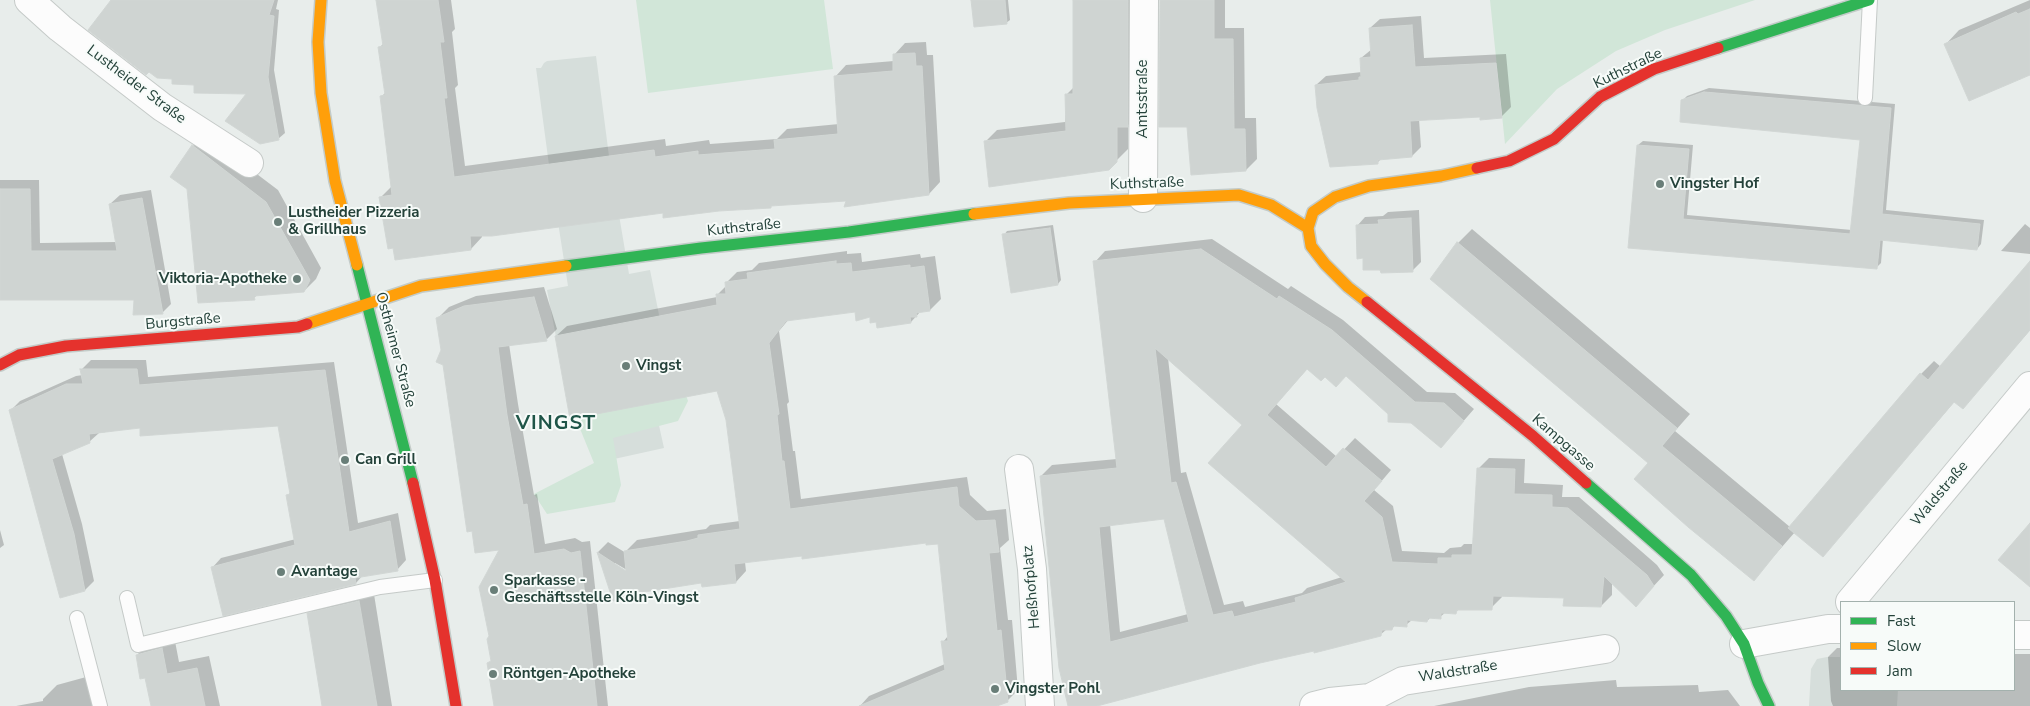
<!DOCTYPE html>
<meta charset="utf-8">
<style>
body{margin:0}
#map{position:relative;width:2030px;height:706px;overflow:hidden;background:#e8edeb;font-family:"Nunito Sans",sans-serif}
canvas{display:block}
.legend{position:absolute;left:1840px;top:601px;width:175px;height:90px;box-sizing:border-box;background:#f7fbf9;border:1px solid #a3b1ad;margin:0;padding:6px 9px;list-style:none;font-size:15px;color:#24423a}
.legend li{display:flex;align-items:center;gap:10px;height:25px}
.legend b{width:25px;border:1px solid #a3b1ad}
</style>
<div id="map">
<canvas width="2030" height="706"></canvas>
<ul class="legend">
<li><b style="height:6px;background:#30b455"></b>Fast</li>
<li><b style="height:6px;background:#ff9f0a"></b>Slow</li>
<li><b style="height:6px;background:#e5322d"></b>Jam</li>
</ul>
</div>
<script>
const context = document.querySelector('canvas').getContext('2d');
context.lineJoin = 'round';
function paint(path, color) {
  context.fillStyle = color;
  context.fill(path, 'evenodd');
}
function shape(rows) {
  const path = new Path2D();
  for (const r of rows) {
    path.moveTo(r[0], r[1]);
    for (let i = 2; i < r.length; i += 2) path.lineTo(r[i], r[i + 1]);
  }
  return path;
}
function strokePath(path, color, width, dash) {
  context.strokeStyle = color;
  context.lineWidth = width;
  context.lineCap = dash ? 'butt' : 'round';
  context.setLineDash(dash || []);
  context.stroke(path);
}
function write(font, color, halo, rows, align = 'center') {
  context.font = font + ' "Nunito Sans",sans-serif';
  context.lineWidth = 4;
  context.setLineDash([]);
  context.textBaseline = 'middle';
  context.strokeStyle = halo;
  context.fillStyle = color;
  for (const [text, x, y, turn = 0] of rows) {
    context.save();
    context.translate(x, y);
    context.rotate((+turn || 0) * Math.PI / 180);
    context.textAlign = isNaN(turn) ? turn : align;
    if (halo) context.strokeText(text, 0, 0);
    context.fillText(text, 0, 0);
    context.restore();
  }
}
paint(shape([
 [596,56,609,156,629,274,650,270,674,389,654,403,664,448,605,461,570,410,547,290,568,286,549,165,536,68,541,68,544,63,547,61],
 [1827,657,1841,657,1841,690,1898,690,1897,706,1809,706,1811,669,1817,659]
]), '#d6dedb');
paint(shape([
 [636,0,824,0,833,69,648,93],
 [1490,0,1755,0,1665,30,1616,51,1557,89,1505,144],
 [685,392,688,401,678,421,613,438,621,485,615,502,547,514,534,494,594,463,574,414]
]), '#d1e6d8');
paint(shape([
 [126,0,278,0,276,9,279,10,274,70,285,133,278,139,249,92,195,84,174,77],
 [378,0,451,0,455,29,452,32,458,85,455,88,465,166,665,139,666,146,709,140,710,144,777,139,787,129,839,124,835,77,846,65,894,61,894,55,905,43,926,42,927,55,933,55,940,182,929,194,773,205,770,207,664,212,482,234,482,237,471,249,380,198,392,186,382,96,386,92,380,47,384,43],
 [973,0,1008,0,1010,20,1006,23],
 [1074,0,1139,0,1139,114,1128,125,1128,149,1108,169,985,142,997,130,1065,122,1066,95,1075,86],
 [1161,0,1225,0,1225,28,1244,28,1245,118,1256,118,1257,159,1246,170,1189,125],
 [2030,0,2030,74,1946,44,1959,30],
 [1421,16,1424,58,1506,54,1511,107,1501,117,1481,116,1419,119,1421,147,1412,156,1382,158,1377,163,1316,85,1326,76,1362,72,1361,58,1372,49,1370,28,1380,19],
 [1709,88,1895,104,1886,210,1984,220,1981,244,1977,249,1883,239,1881,263,1877,267,1630,247,1638,145,1643,141,1693,145,1687,215,1852,230,1861,139,1683,100,1687,96],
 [204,134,278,190,321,268,316,279,304,291,258,294,254,298,193,146],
 [0,180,39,180,40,243,117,242,110,204,120,195,151,190,171,304,162,313,135,298,0,298],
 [1419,210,1421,262,1412,271,1364,257,1357,226,1365,217,1383,216,1388,212],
 [2025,224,2030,228,2030,254,2001,251],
 [1053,225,1061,280,1058,284,1004,235,1007,231],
 [1472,229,1690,414,1675,431,1790,527,1921,374,1934,361,1941,367,2030,268,2030,330,1963,407,1955,401,1823,555,1795,532,1754,579,1650,462,1432,278,1458,243],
 [1212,239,1288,289,1291,286,1343,320,1427,392,1455,393,1474,409,1441,447,1412,421,1389,413,1347,375,1325,375,1308,368,1276,404,1337,457,1355,438,1391,470,1374,490,1393,506,1402,551,1444,553,1450,548,1461,547,1464,544,1474,544,1478,469,1489,458,1525,459,1524,483,1563,485,1562,497,1579,497,1657,565,1664,575,1636,605,1612,583,1612,595,1601,606,1565,597,1502,595,1502,597,1491,608,1460,608,1455,613,1446,612,1440,617,1431,617,1427,621,1412,620,1406,625,1395,625,1392,629,1387,629,1380,635,1260,662,1091,706,1070,706,1041,476,1052,465,1117,459,1095,262,1105,251],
 [1168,358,1244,425,1342,577,1307,588,1302,593,1245,607,1243,601,1224,605,1186,472,1181,473],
 [1165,518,1188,614,1120,632,1110,524],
 [847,251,847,254,861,253,862,262,920,254,921,258,935,256,941,299,930,310,921,311,911,322,878,321,871,315,856,311,789,319,779,331,789,402,787,404,793,451,795,451,801,499,967,477,970,495,987,511,1006,509,1009,540,1000,548,1008,620,1012,620,1018,690,1007,701,994,706,860,706,869,696,945,664,943,642,948,636,939,542,927,542,745,562,746,571,736,582,702,582,643,591,638,596,614,600,598,552,608,542,626,553,626,551,637,540,699,530,706,529,710,525,740,521,728,420,718,390,556,336,567,326,717,297,717,295,727,285,726,283,737,272,752,270,759,263],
 [615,563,632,573,630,575,615,566],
 [544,287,557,329,547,339,509,344,518,404,534,495,537,494,545,544,575,538,582,542,590,541,608,706,495,706,491,636,501,548,442,350,438,318,449,307,476,296],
 [91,360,146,360,148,377,334,362,358,523,398,513,406,560,397,570,363,575,356,583,212,568,221,558,296,539,288,495,291,492,279,425,141,427,99,433,89,442,62,454,82,524,94,581,85,590,11,410,20,401,76,376,83,375,82,369],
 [0,530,4,545,0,548],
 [373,588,392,706,323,706,309,614,323,600],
 [174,636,179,662,209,656,220,706,153,706,146,677,137,655,150,642],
 [1837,648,1841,648,1841,690,2014,690,2014,654,2030,654,2030,706,1833,706,1831,701,1828,657],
 [97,674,106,706,16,706,43,701,43,699,57,685],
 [1616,680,1617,687,1698,685,1699,692,1728,690,1740,706,1434,706,1529,687]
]), '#0003');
const building = shape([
 [111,0,274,0,269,15,274,16,268,77,279,140,260,144,225,121,246,94,194,93,194,85,172,84,172,79,157,78,149,72,146,75,88,30,111,0],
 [376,0,438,0,444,42,440,42,447,98,444,98,454,177,654,150,655,157,698,151,698,155,775,149,774,140,838,134,834,76,893,71,893,54,915,53,916,66,922,66,929,195,844,207,846,201,771,206,771,208,719,211,663,218,663,213,492,236,470,236,471,250,395,260,393,248,388,249,379,197,392,195,380,96,385,95,378,47,383,46,376,0],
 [971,0,1005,0,1007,24,974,27,971,0],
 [1073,0,1128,0,1128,127,1117,127,1117,162,1109,170,989,187,984,141,1066,131,1065,94,1073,94,1073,0],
 [1160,0,1214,0,1214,39,1233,39,1234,129,1245,129,1246,171,1191,175,1187,127,1159,127,1160,0],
 [2030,9,2030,75,1969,101,1944,44,2016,12,2018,14,2030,9],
 [1412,25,1415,67,1496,63,1502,118,1480,120,1480,117,1410,121,1412,157,1378,160,1378,164,1330,167,1317,108,1315,85,1359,80,1359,77,1361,77,1360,58,1371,57,1369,28,1412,25],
 [1704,92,1891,108,1882,214,1980,224,1977,250,1880,240,1877,269,1628,248,1637,145,1689,149,1683,219,1850,234,1860,140,1680,122,1681,100,1704,92],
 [192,145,266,202,310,280,304,292,254,296,255,300,198,303,187,189,170,177,192,145],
 [0,189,30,189,31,251,117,251,109,204,142,198,163,314,133,315,134,300,0,300,0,189],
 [1411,218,1413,272,1381,273,1380,270,1363,270,1363,258,1357,259,1356,225,1379,224,1378,220,1411,218],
 [1050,228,1058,285,1011,293,1002,234,1050,228],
 [1457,242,1677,428,1662,446,1782,546,1754,581,1688,527,1634,479,1648,463,1430,279,1457,242],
 [1201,249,1277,299,1279,296,1332,330,1415,402,1444,403,1464,421,1441,448,1411,423,1388,422,1388,414,1346,376,1336,387,1325,377,1321,381,1307,369,1267,415,1326,467,1343,448,1382,481,1364,501,1382,517,1392,562,1438,564,1438,558,1452,558,1452,555,1472,555,1477,468,1515,469,1514,494,1552,495,1552,507,1568,508,1647,575,1654,586,1636,607,1604,576,1601,607,1563,606,1564,598,1493,596,1492,610,1457,610,1456,614,1441,613,1441,619,1428,618,1427,622,1407,620,1407,627,1393,626,1392,630,1382,630,1381,636,1314,653,1314,651,1260,663,1097,706,1068,706,1059,668,1040,476,1117,468,1093,261,1201,249],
 [1155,348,1242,425,1208,463,1346,582,1295,598,1296,602,1234,617,1232,611,1213,615,1176,482,1171,483,1155,348],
 [1164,519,1189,622,1110,642,1099,527,1164,519],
 [836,261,836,264,851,263,852,272,910,265,910,268,924,266,930,311,916,313,917,317,910,317,911,323,877,328,876,322,870,323,870,317,856,321,855,312,786,321,769,343,779,414,777,415,782,461,784,461,790,509,957,487,959,506,976,521,995,520,999,552,989,553,997,631,1001,630,1008,702,997,706,859,706,945,670,941,641,948,641,938,544,926,545,926,543,802,559,802,556,734,564,736,583,702,587,701,583,638,593,638,597,613,601,597,552,626,571,624,551,687,541,698,538,698,535,740,529,726,420,717,391,570,419,555,336,717,305,716,294,726,294,725,282,748,279,747,273,836,261],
 [2030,261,2030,330,1963,409,1954,402,1823,557,1788,528,1920,373,1928,380,2030,261],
 [534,297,547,341,498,347,507,415,523,505,527,504,534,554,564,549,571,553,580,551,597,706,494,706,487,663,491,661,487,639,489,636,479,587,499,550,475,553,472,531,467,532,443,365,436,362,441,350,436,318,464,306,534,297],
 [80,369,137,369,139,385,325,370,349,532,390,521,398,571,355,578,356,584,223,616,211,567,295,545,286,495,290,494,278,426,140,436,140,428,89,434,90,443,52,459,74,534,85,591,60,598,9,410,66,384,83,384,80,369],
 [2030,523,2030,587,1998,560,2030,523],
 [359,601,377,706,322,706,307,613,359,601],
 [162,648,167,674,197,668,205,706,151,706,145,678,140,679,136,655,162,648]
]);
paint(building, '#cfd4d2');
strokePath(building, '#d1d6d4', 1);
const lane = shape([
 [1865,98,1870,0],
 [127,598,138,645,380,587,435,580],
 [77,618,100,706]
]);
const street = shape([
 [29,0,60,28,162,107,249,163],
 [1143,198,1144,0],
 [1019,469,1032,569,1040,706],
 [1850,602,2030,386],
 [2014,635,2030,635],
 [1744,644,1828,629,1841,629],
 [1314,706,1330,702,1370,698,1403,681,1605,649]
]);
const fast = shape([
 [1718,48,1869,0],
 [357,265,413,483],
 [566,266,701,248,849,232,974,214],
 [1586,483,1691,575,1726,616,1744,644,1758,683,1769,706]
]);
const slow = shape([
 [321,0,318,42,321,93,335,181,357,265],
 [974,214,1069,203,1239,195,1271,205,1308,228],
 [1367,302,1348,287,1325,264,1311,246,1308,228,1313,212,1335,197,1369,186,1441,176,1477,168],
 [307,324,421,286,566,266]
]);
const jam = shape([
 [1477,168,1509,161,1554,139,1600,97,1654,69,1718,48],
 [1367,302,1533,436,1586,483],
 [0,365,19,355,66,346,298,327,307,324],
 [413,483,435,580,456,706]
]);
strokePath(lane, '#c5cac8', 16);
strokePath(street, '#c5cac8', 30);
strokePath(fast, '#c3cbc8', 14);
strokePath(slow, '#c3cbc8', 14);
strokePath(jam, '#c3cbc8', 14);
strokePath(lane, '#fcfcfc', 14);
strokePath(street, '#fcfcfc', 28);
strokePath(fast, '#30b455', 11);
strokePath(slow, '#ff9f0a', 11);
strokePath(jam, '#e5322d', 11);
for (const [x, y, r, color] of [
 [1660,184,5,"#697e78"],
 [278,222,5,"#697e78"],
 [297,279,5,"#697e78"],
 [626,366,5,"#697e78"],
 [345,460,5,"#697e78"],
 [281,572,5,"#697e78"],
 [494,590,5,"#697e78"],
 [493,674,5,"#697e78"],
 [995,689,5,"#697e78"]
]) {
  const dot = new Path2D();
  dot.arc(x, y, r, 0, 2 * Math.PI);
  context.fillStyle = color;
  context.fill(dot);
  strokePath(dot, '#f7fbf9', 2);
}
write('15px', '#24423a', '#f7fbf9', [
 ["Kuthstraße",1628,69,-26],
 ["Lustheider Straße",136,85,37],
 ["Amtsstraße",1143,99,-90],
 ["Kuthstraße",1147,184,-2],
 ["Kuthstraße",744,228,-6],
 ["Burgstraße",183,322,-5],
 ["Ostheimer Straße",395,350,75],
 ["Kampgasse",1563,443,41],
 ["Waldstraße",1940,494,-50],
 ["Heßhofplatz",1032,587,-95],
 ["Waldstraße",1458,672,-9]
]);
write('bold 15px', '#24423a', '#f7fbf9', [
 ["Vingster Hof",1670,184],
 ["Lustheider Pizzeria",288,213],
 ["& Grillhaus",288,230],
 ["Viktoria-Apotheke",287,279,"right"],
 ["Vingst",636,366],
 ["Can Grill",355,460],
 ["Avantage",291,572],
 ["Sparkasse -",504,581],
 ["Geschäftsstelle Köln-Vingst",504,598],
 ["Röntgen-Apotheke",503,674],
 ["Vingster Pohl",1005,689]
], 'left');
context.letterSpacing = '1px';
write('bold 20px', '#1f5548', '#f7fbf9', [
 ["VINGST",556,424]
]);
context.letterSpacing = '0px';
</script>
